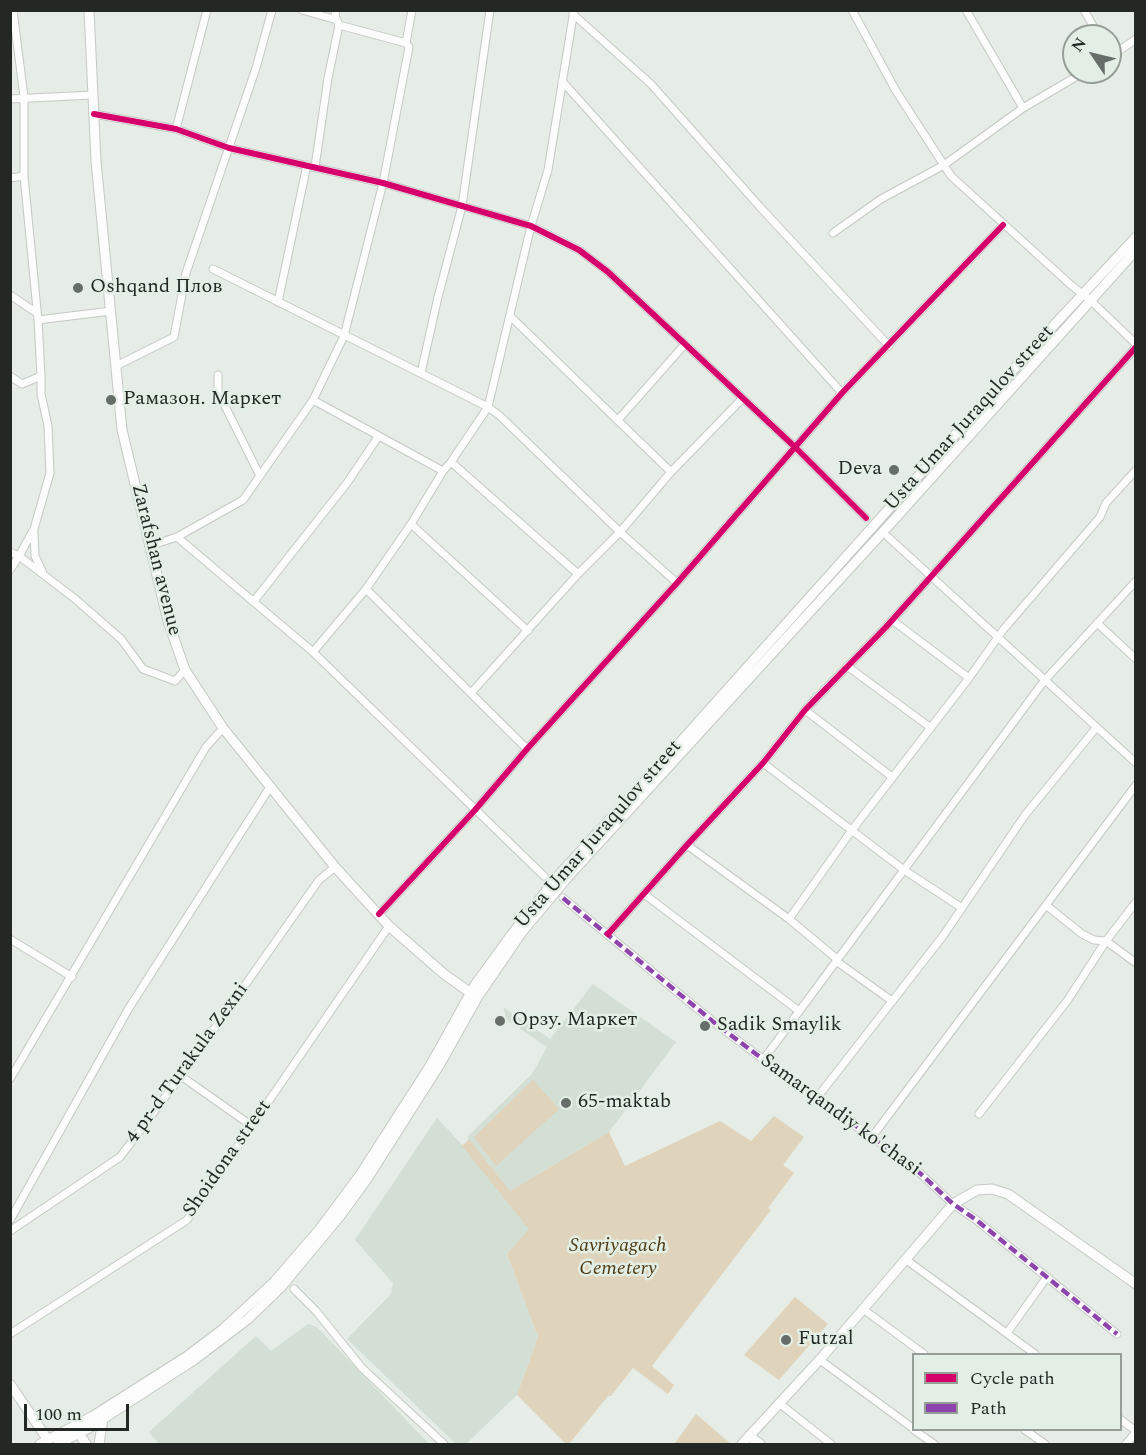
<!DOCTYPE html>
<meta charset="utf-8">
<style>
body{margin:0}
#map{position:relative;width:1146px;height:1455px;overflow:hidden;background:#e6ece6;font-family:Spectral,serif}
canvas{display:block}
.frame{position:absolute;inset:0;border:12px solid #232824;pointer-events:none}
.legend{position:absolute;left:912px;top:1353px;width:210px;height:78px;box-sizing:border-box;background:#e3efe4;border:2px solid #969f97;margin:0;padding:8px 10px;list-style:none;font-size:18px;color:#232824}
.legend li{display:flex;align-items:center;gap:12px;height:30px}
.legend b{width:30px;border:2px solid #969f97}
.north{position:absolute;left:1062px;top:24px;width:60px;height:60px;box-sizing:border-box;background:#e3efe4;border:2px solid #969f97;border-radius:50%;rotate:305deg;font-size:16px;font-weight:700;line-height:24px;text-align:center;color:#232824}
.north::after{content:'';display:block;margin:auto;width:21px;height:27px;background:#676d68;clip-path:polygon(50% 0,100% 100%,50% 72%,0 100%)}
.scale{position:absolute;left:24px;top:1404px;width:105px;height:27px;box-sizing:border-box;border:3px solid #232824;border-top:0;padding-left:8px;font-size:18px;line-height:21px;white-space:nowrap;color:#232824;-webkit-text-stroke:4px #e3efe4;paint-order:stroke}
</style>
<div id="map">
<canvas width="1146" height="1455"></canvas>
<div class="frame"></div>
<ul class="legend">
<li><b style="height:8px;background:#d6006c"></b>Cycle path</li>
<li><b style="height:8px;background:#8e44ad"></b>Path</li>
</ul>
<div class="north">N</div>
<div class="scale">100 m</div>
</div>
<script>
const context = document.querySelector('canvas').getContext('2d');
context.lineJoin = 'round';
function paint(path, color) {
  context.fillStyle = color;
  context.fill(path, 'evenodd');
}
function shape(rows) {
  const path = new Path2D();
  for (const r of rows) {
    path.moveTo(r[0], r[1]);
    for (let i = 2; i < r.length; i += 2) path.lineTo(r[i], r[i + 1]);
  }
  return path;
}
function strokePath(path, color, width, dash) {
  context.strokeStyle = color;
  context.lineWidth = width;
  context.lineCap = dash ? 'butt' : 'round';
  context.setLineDash(dash || []);
  context.stroke(path);
}
function write(font, color, halo, rows, align = 'center') {
  context.font = font + ' Spectral,serif';
  context.lineWidth = 5;
  context.setLineDash([]);
  context.textBaseline = 'middle';
  context.strokeStyle = halo;
  context.fillStyle = color;
  for (const [text, x, y, turn = 0] of rows) {
    context.save();
    context.translate(x, y);
    context.rotate((+turn || 0) * Math.PI / 180);
    context.textAlign = isNaN(turn) ? turn : align;
    if (halo) context.strokeText(text, 0, 0);
    context.fillText(text, 0, 0);
    context.restore();
  }
}
paint(shape([
 [593,984,676,1042,609,1132,510,1191,467,1137,532,1074,547,1047,507,1020,503,1007,550,1039],
 [437,1118,468,1151,530,1229,507,1254,538,1337,517,1395,466,1444,456,1444,347,1339,391,1294,393,1283,355,1240],
 [308,1324,317,1327,429,1444,159,1444,149,1432,256,1336,271,1351]
]), '#d3ded4');
paint(shape([
 [533,1080,559,1109,496,1166,474,1137],
 [774,1116,804,1137,783,1165,794,1173,768,1208,771,1210,652,1366,674,1385,668,1394,633,1368,611,1396,608,1396,569,1444,566,1444,517,1395,538,1337,507,1254,529,1229,462,1146,469,1139,510,1191,609,1132,625,1166,720,1121,751,1141],
 [795,1297,828,1324,779,1380,744,1355],
 [696,1414,731,1444,674,1444]
]), '#dfd4bb');
const street = shape([
 [302,10,337,20],
 [852,10,896,91,951,176,1072,286,1089,299,1136,344],
 [966,10,1023,108],
 [1084,10,1099,36],
 [573,14,651,84,760,207,889,346],
 [339,25,406,43],
 [1110,57,1136,39],
 [562,81,842,393],
 [10,99,93,95],
 [94,114,176,129,229,148,383,183,531,226,579,250,608,272,685,344,796,448,866,518],
 [176,129,207,10],
 [315,167,328,78,339,25,335,16,336,10],
 [24,176,38,320],
 [10,178,24,176,24,97,13,10],
 [833,233,881,199,944,165,1023,108,1084,72],
 [213,269,488,407,500,416,620,532,677,583],
 [10,295,37,313],
 [278,302,307,165],
 [510,316,671,472],
 [116,366,174,337,186,273,256,68,272,10],
 [421,373,438,297,462,206,490,10],
 [218,375,218,392,260,476],
 [10,376,22,384,41,376,38,320,111,311],
 [313,400,443,471],
 [618,420,685,344],
 [451,462,578,574],
 [411,524,528,631],
 [34,532,35,556,43,573],
 [177,537,313,652,544,876],
 [888,537,1136,763],
 [149,546,177,537,243,500,313,400,344,336,383,183,409,47,406,43,412,10],
 [10,552,19,556,34,529,50,473,48,426,41,394,41,376],
 [10,570,19,556,74,598,121,639,143,669,175,681,185,670],
 [366,589,527,749],
 [254,601,347,483,378,437],
 [892,620,969,678],
 [1097,623,1136,659],
 [313,652,366,589,411,524,443,471,451,462,488,407,531,226,548,170,574,10],
 [847,666,931,728],
 [471,693,578,574,620,532,671,472,742,399],
 [805,710,892,777],
 [763,763,904,870,962,908],
 [687,845,789,919,837,959],
 [644,894,799,1011],
 [563,898,716,1024,816,1099,872,1137,921,1174,953,1204,975,1219,1117,1334],
 [1046,905,1082,934,1094,940,1106,941,1136,963],
 [379,914,475,810,527,749,677,583,842,393,1003,225],
 [789,919,852,830,969,678,1003,630,1100,517,1106,503,1136,470],
 [608,934,687,845,763,763,805,710,886,627,1136,347],
 [10,939,72,977],
 [836,961,892,1001],
 [763,1060,1044,681,1136,581],
 [181,1076,252,1126],
 [10,1079,206,747,223,728],
 [816,1099,943,936,1025,815,1096,728],
 [979,1114,1067,1001,1106,941,1136,902],
 [872,1137,1136,785],
 [10,1220,129,1008,270,787],
 [10,1231,120,1157,181,1076,319,880,335,867],
 [905,1259,1035,1354],
 [294,1289,316,1311,362,1368,444,1444],
 [863,1309,924,1354],
 [1007,1333,1047,1277],
 [10,1334,187,1220,389,926],
 [820,1360,914,1429],
 [779,1403,831,1444],
 [1120,1419,1136,1431],
 [914,1430,934,1444],
 [1025,1430,1045,1444],
 [1126,1444,1136,1432]
]);
const secondary = shape([
 [89,10,96,161,122,430,168,621,185,670,223,728,335,867,389,926,444,974,475,996],
 [10,1384,48,1440],
 [76,1429,86,1444],
 [749,1436,760,1444],
 [40,1444,93,1416,186,1357,223,1329,274,1282,319,1230,360,1175,430,1066,475,985,512,934,558,876,675,748,1029,352,1136,237],
 [58,1444,89,1428,194,1360,248,1319,281,1287,340,1216,367,1179,440,1064,477,998,522,932,567,878,892,522,1136,250],
 [99,1444,103,1419],
 [742,1444,823,1356,953,1204,977,1190,992,1189,1008,1194,1136,1284]
]);
strokePath(street, '#c5c9c5', 9);
strokePath(secondary, '#c5c9c5', 11);
strokePath(street, '#fbfcfb', 7);
strokePath(secondary, '#fbfcfb', 9);
strokePath(shape([
 [563,898,716,1024,816,1099,872,1137,921,1174,953,1204,975,1219,1117,1334]
]), '#8e44ad', 4.5, [9, 4.5]);
strokePath(shape([
 [94,114,176,129,229,148,383,183,531,226,579,250,608,272,685,344,796,448,866,518],
 [379,914,475,810,527,749,677,583,842,393,1003,225],
 [608,934,687,845,763,763,805,710,886,627,1136,347]
]), '#d6006c', 6);
for (const [x, y, r, color] of [
 [78,288,6,"#676d68"],
 [111,400,6,"#676d68"],
 [894,470,6,"#676d68"],
 [500,1021,6,"#676d68"],
 [705,1026,6,"#676d68"],
 [566,1103,6,"#676d68"],
 [786,1340,6,"#676d68"]
]) {
  const dot = new Path2D();
  dot.arc(x, y, r, 0, 2 * Math.PI);
  context.fillStyle = color;
  context.fill(dot);
  strokePath(dot, '#e3efe4', 2);
}
write('20px', '#232824', '#e3efe4', [
 ["Oshqand Плов",90,288],
 ["Рамазон. Маркет",123,400],
 ["Deva",882,470,"right"],
 ["Орзу. Маркет",512,1021],
 ["Sadik Smaylik",717,1026],
 ["65-maktab",578,1103],
 ["Futzal",798,1340]
], 'left');
write('20px', '#232824', '#e3efe4', [
 ["Usta Umar Juraqulov street",970,419,-48],
 ["Zarafshan avenue",155,560,76],
 ["Usta Umar Juraqulov street",599,835,-49],
 ["4 pr-d Turakula Zexni",188,1064,-54],
 ["Samarqandiy ko'chasi",840,1116,36],
 ["Shoidona street",228,1159,-55]
]);
write('italic 20px', '#4d3912', '#e3efe4', [
 ["Savriyagach",618,1247],
 ["Cemetery",618,1270]
]);
</script>
